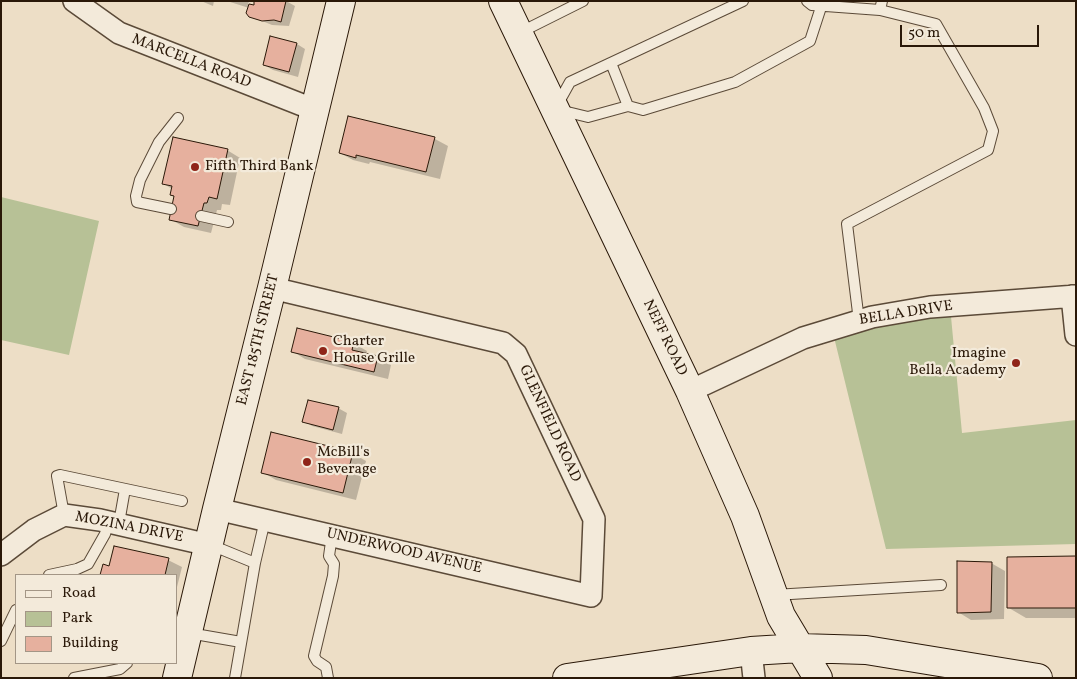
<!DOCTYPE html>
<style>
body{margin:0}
#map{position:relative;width:1077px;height:679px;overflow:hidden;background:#eddec6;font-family:Vollkorn,serif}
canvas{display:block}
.frame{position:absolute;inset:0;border:2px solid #2a1808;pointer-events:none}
.legend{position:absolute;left:15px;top:574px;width:162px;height:90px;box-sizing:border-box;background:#f3eada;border:1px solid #a39686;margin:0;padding:6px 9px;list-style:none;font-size:15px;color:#2a1808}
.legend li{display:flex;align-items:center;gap:10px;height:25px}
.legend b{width:25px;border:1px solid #a39686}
.scale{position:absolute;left:900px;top:25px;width:139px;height:22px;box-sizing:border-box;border:2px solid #2a1808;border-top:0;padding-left:6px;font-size:15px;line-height:18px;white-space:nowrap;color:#2a1808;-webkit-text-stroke:4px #f3eada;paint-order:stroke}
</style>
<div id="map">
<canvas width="1077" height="679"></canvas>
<div class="frame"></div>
<ul class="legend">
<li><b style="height:6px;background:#f3eada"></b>Road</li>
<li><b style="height:14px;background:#b7c196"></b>Park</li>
<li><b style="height:14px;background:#e6b09e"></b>Building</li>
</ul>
<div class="scale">50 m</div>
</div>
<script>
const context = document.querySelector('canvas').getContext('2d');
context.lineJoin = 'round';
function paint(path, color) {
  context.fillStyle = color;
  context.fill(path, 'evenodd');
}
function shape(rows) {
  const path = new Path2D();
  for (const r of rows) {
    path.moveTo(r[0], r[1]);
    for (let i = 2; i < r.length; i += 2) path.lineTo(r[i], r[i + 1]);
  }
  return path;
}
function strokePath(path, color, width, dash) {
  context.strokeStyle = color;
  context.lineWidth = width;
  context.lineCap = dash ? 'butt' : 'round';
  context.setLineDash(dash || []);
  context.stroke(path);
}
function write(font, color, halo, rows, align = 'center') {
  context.font = font + ' Vollkorn,serif';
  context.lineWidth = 4.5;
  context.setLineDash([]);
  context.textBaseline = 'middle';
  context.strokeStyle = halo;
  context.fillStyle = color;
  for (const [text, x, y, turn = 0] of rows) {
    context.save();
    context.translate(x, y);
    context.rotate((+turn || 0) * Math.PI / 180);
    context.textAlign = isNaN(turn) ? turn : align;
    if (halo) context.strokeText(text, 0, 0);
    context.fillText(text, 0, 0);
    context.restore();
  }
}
paint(shape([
 [1,197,99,221,69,355,1,340],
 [950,306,962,433,1076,420,1076,544,886,549,832,329]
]), '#b7c196');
paint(shape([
 [201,1,214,1,213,6],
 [227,1,249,1,248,5,255,7,256,1,286,1,295,6,289,26,272,25,250,16,249,8],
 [297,44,305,49,298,77,273,70,264,65],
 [435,139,448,146,440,179,370,162,369,164,353,160,340,153],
 [227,150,240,158,230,205,222,204,221,210,217,210,211,233,184,227,170,219,175,197,171,195,172,189,164,184],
 [353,343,367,351,366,354,378,357,391,365,388,379,305,359,292,351],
 [338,408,347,413,342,434,312,426,304,421],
 [352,453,366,461,356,500,276,480,262,472],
 [1076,557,1076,618,1026,618,1009,608],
 [168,560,182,567,176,591,176,575,102,575,110,568],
 [991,563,1005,571,1004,619,971,620,958,612]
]), '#0003');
const building = shape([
 [254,1,286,1,281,22,274,20,262,21,249,17,246,13,249,4,254,5,254,1],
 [270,36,297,43,289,72,263,65,270,36],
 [348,116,435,137,426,172,356,155,356,158,339,153,348,116],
 [173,137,228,149,217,199,209,197,207,203,204,203,198,226,169,220,174,196,170,195,172,186,162,184,173,137],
 [297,328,354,342,352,350,378,356,374,372,291,352,297,328],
 [308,400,339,407,333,430,302,422,308,400],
 [271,432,353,452,343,493,261,473,271,432],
 [114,546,169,558,165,575,100,575,103,564,109,566,114,546],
 [1076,556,1076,608,1007,608,1007,557,1076,556],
 [957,561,992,562,991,612,957,613,957,561]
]);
paint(building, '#e6b09e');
strokePath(building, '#2a1808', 1);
const lane = shape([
 [743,1,570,82,555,109,588,117,628,106,643,110,735,82,810,41,823,1],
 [807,1,812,5,880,10],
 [519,33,583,1],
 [611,63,628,106],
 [171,209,137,202,136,196,140,180,159,142,178,118],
 [201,216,228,222],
 [859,321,847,224,988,150,993,131,984,108,936,24,880,10,882,1],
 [64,515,57,476,60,475,182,501],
 [119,523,125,489],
 [211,545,255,563,235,678],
 [255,563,265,520],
 [49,575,77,569,88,564,105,534,109,521],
 [774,595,941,585],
 [189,633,241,642],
 [1,641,16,610],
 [74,678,120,669,127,663],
 [328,678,326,667,317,661,314,656,333,576,334,564,329,556,332,535]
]);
const street = shape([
 [74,1,119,33,315,110],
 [1072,296,1076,335],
 [690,391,803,338,872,317,930,307,1076,296],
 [217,509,591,596,594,519,516,354,503,343,272,288],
 [1,555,34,530,64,515,100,520,209,545],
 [751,651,754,678]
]);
const secondary = shape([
 [503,1,690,391,745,516,781,616,818,678],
 [177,678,217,509,272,288,341,1],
 [567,678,751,651,800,648,866,650,1038,678]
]);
strokePath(lane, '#5b4a38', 12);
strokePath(street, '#5b4a38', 24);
strokePath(secondary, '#2a1808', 30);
strokePath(lane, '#f3eada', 10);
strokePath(street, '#f3eada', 21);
strokePath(secondary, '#f3eada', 28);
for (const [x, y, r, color] of [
 [195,167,5,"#8f2418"],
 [323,351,5,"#8f2418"],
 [1016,363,5,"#8f2418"],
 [307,462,5,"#8f2418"]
]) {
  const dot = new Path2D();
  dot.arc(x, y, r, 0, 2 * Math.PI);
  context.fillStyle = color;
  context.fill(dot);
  strokePath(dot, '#f3eada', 2);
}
write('15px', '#2a1808', '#f3eada', [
 ["MARCELLA ROAD",191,62,21],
 ["BELLA DRIVE",906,314,-9],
 ["NEFF ROAD",664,338,64],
 ["EAST 185TH STREET",259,340,-76],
 ["GLENFIELD ROAD",549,424,65],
 ["MOZINA DRIVE",129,528,11],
 ["UNDERWOOD AVENUE",404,552,13]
]);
write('15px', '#2a1808', '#f3eada', [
 ["Fifth Third Bank",205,167],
 ["Charter",333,342],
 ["House Grille",333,359],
 ["Imagine",1006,354,"right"],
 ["Bella Academy",1006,371,"right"],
 ["McBill's",317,453],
 ["Beverage",317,470]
], 'left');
</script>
